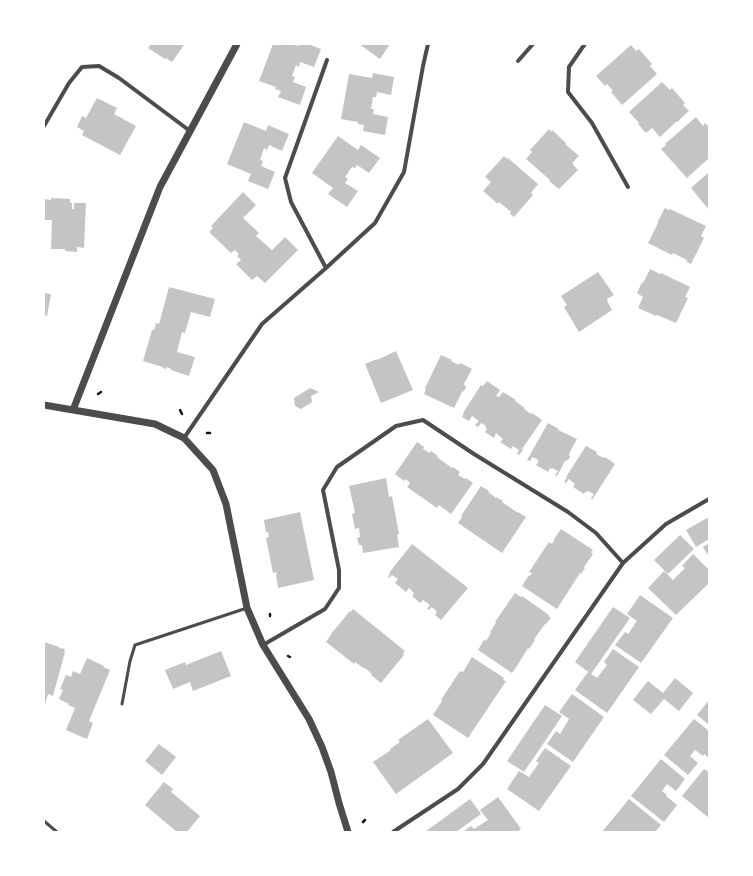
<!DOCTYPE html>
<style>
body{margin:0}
#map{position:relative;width:753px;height:876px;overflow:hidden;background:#fff;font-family:"IBM Plex Sans",sans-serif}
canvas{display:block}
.frame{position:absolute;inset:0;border:45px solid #fff;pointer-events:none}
</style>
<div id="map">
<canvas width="753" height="876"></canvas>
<div class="frame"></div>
</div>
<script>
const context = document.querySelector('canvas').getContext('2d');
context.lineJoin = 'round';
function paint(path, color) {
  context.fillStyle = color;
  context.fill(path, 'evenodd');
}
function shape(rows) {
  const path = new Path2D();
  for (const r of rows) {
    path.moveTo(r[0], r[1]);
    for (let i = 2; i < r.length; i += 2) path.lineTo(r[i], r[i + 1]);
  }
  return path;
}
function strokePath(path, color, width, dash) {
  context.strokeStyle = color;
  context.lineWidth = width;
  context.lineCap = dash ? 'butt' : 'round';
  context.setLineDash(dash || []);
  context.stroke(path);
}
paint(shape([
 [151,44,183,44,184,45,172,62,166,58,165,59,148,48],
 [273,44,292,44,298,46,299,44,308,44,321,49,314,67,300,62,299,67,296,65,292,76,295,77,293,82,306,87,300,105,278,97,281,91,275,89,276,87,259,81],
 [359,44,390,44,380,59],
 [631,45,636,51,639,49,652,64,650,66,657,74,622,105,611,92,613,91,607,84,605,86,596,76],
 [373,73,394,77,391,95,377,92,376,97,373,97,371,109,374,109,373,114,388,117,385,135,363,131,364,125,358,124,358,122,341,119,349,74,372,78],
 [662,82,670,90,672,88,685,103,683,105,689,111,679,120,679,121,678,122,677,121,660,137,652,128,646,133,638,124,639,123,629,112],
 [97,98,117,108,114,114,136,126,120,155,82,135,84,131,77,127,82,116,86,118],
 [696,117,703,126,705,123,709,127,709,158,687,178,661,149,666,145,665,144],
 [244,122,266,131,268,125,289,134,282,151,269,145,267,150,264,148,260,160,263,161,261,166,275,172,268,189,248,181,251,174,227,164],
 [549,129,551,132,552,130,566,143,565,144,579,156,572,163,574,164,573,165,578,170,559,189,549,181,550,180,526,159,532,152,530,150],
 [338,136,358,150,361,145,380,158,369,173,357,165,355,168,352,167,345,177,348,179,345,183,358,191,347,207,328,194,333,188,312,173],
 [504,156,507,159,508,158,538,184,531,193,533,195,514,217,510,214,511,212,499,202,498,204,483,191,491,182,485,177],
 [709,172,709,210,691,188],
 [243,192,256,205,243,218,259,233,256,236,272,250,285,237,298,250,265,283,257,276,252,280,236,264,241,260,237,256,239,254,235,250,231,253,209,232,213,228,211,226],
 [51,198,70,199,70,203,72,203,72,209,74,209,74,203,86,203,84,248,77,247,77,252,65,251,65,249,51,249,52,220,44,220,44,199,51,200],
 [665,208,669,210,670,209,706,226,701,236,704,238,691,264,687,262,687,260,673,253,672,255,648,243,658,223,657,223],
 [650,269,660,274,661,273,690,287,685,297,688,298,676,323,657,315,656,316,638,308,643,297,637,293,642,282,643,283],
 [598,272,614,295,607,299,608,301,607,301,612,310,579,332,564,307,567,305,561,296],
 [169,287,215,299,210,317,191,312,185,333,182,332,177,352,195,357,189,376,171,370,171,369,167,367,166,369,163,368,163,367,143,361,152,330,154,330,156,323,159,324],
 [44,293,51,294,47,316,44,315],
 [396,351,413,390,381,403,365,364,377,359,377,360],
 [441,355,452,360,451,361,459,365,460,363,472,369,464,384,466,387,464,391,462,392,454,408,424,394,426,389,425,388],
 [487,381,500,390,496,396,499,397,503,392,516,400,515,401,525,408,524,409,531,414,532,413,542,420,522,449,523,450,519,455,517,454,519,450,513,446,511,449,500,442,503,439,496,433,494,438,485,432,487,429,485,427,486,426,481,423,478,427,475,425,479,421,472,416,469,421,462,417,464,413,463,413,481,385,483,386],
 [310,388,319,392,311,396,312,402,301,409,295,406,294,398],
 [548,423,559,429,558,430,577,439,569,454,570,457,568,460,565,461,557,476,555,475,558,471,552,468,551,469,550,468,548,472,536,465,539,461,537,460,537,459,532,457,530,461,527,460],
 [417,442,424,447,423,449,430,453,431,451,438,456,437,457,452,468,453,467,460,472,458,475,465,479,466,478,473,483,451,514,439,505,437,508,407,487,410,483,406,479,404,481,395,474],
 [586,446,597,452,596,454,604,458,605,457,615,464,592,500,591,498,594,494,588,491,587,492,586,491,584,494,573,487,575,484,569,479,566,483,564,482,567,477,566,477],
 [386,478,389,497,392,496,399,534,397,535,399,547,363,553,362,545,359,545,357,538,360,537,359,528,355,529,352,514,355,513,349,486],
 [481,486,489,491,488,492,496,498,496,497,503,501,502,502,518,513,518,512,526,517,502,553,458,523,462,517,461,516],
 [300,512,314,580,278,588,276,575,277,575,276,572,273,573,266,538,269,537,268,532,266,532,264,520],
 [709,517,709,539,696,547,686,530],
 [561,529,593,550,591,552,593,554,584,567,585,568,581,574,580,573,557,609,522,586,529,575,530,576,532,573,529,572,549,542,552,544,555,539,554,539],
 [680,535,694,549,668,574,654,560],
 [709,543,709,557,703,547],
 [412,544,468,588,441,620,435,615,437,612,432,607,429,610,427,609,430,605,423,600,420,603,412,596,414,593,409,588,406,592,395,583,398,579,392,575,389,578,388,577,390,574,389,573],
 [693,554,709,570,709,583,676,615,648,588,664,571,673,580,685,568,682,566],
 [515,593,521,597,522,596,549,615,548,616,551,618,546,624,545,624,534,639,535,640,529,649,528,648,517,666,512,673,478,650,484,640,486,641,491,633,490,632,496,623,495,622],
 [640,595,673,618,641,663,615,645,625,632,628,634,637,621,627,614],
 [613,607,630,618,591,674,575,662],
 [353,609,405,651,403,653,404,655,381,683,371,675,372,674,365,668,365,669,355,662,354,664,326,642,331,635,331,634,350,611,351,612],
 [44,642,59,647,59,648,65,649,64,652,65,652,53,696,48,694,45,704,44,704],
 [613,649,639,667,607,713,575,690,588,672,597,678,607,665,604,662],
 [221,651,231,676,193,691,190,682,173,689,165,670,185,662,186,665],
 [472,657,504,678,503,680,506,681,468,738,433,715,442,701,441,700,460,671,463,672],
 [87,658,104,666,103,667,110,670,89,721,93,723,87,739,66,730,75,708,68,705,69,704,59,699,63,690,60,689,66,675,71,677,73,671,80,674],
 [675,678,693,693,679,711,664,699,651,714,633,700,648,681,663,693],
 [572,694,604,717,573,762,547,744,556,731,560,734,569,719,559,712],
 [709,700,709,725,697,715],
 [545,705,562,716,524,772,507,761],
 [428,719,453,753,396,794,373,762,391,750,390,749,400,742,398,740],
 [694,719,709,731,709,758,704,754,703,756,695,750,690,756,698,763,688,775,664,755],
 [159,744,176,757,162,775,145,761],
 [545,748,571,766,539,811,507,789,519,771,529,777,539,763,536,761],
 [661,759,685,779,676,791,667,784,662,791,667,795,666,796,677,805,664,822,631,796],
 [704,769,709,772,709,818,682,796],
 [164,782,173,789,171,792,200,816,187,832,177,832,145,805],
 [498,797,521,829,517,832,463,832,471,826,474,829,488,820,480,810],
 [470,799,481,814,456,832,425,832],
 [629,799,661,825,655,832,631,832,629,831,629,832,602,832]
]), '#c4c4c4');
strokePath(shape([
 [98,394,101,392],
 [180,410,182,414],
 [207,433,210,433],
 [270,616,270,614],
 [288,656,290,657],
 [363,822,365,820]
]), '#111', 2.5);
strokePath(shape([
 [122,704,130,661,135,645,247,608],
 [44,821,57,832]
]), '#4c4c4c', 3);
strokePath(shape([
 [585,44,582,48,569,67,568,92,592,123,628,187],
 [518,61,533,44],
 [44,126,69,83,82,67,99,66,119,78,190,131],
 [326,268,291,202,285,178,327,60],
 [184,438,262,324,326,268,375,223,404,172,423,66,428,44],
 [263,645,325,609,339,588,339,570,323,490,337,467,396,426,423,420,474,454,568,512,596,533,623,563],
 [393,832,458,789,483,764,623,563,666,524,709,499]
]), '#4c4c4c', 4);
strokePath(shape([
 [44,405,155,424,184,438,213,470,226,504,247,608,263,645,309,719,322,747,331,772,339,803,348,832],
 [73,410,160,187,237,44]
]), '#4c4c4c', 7);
</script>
